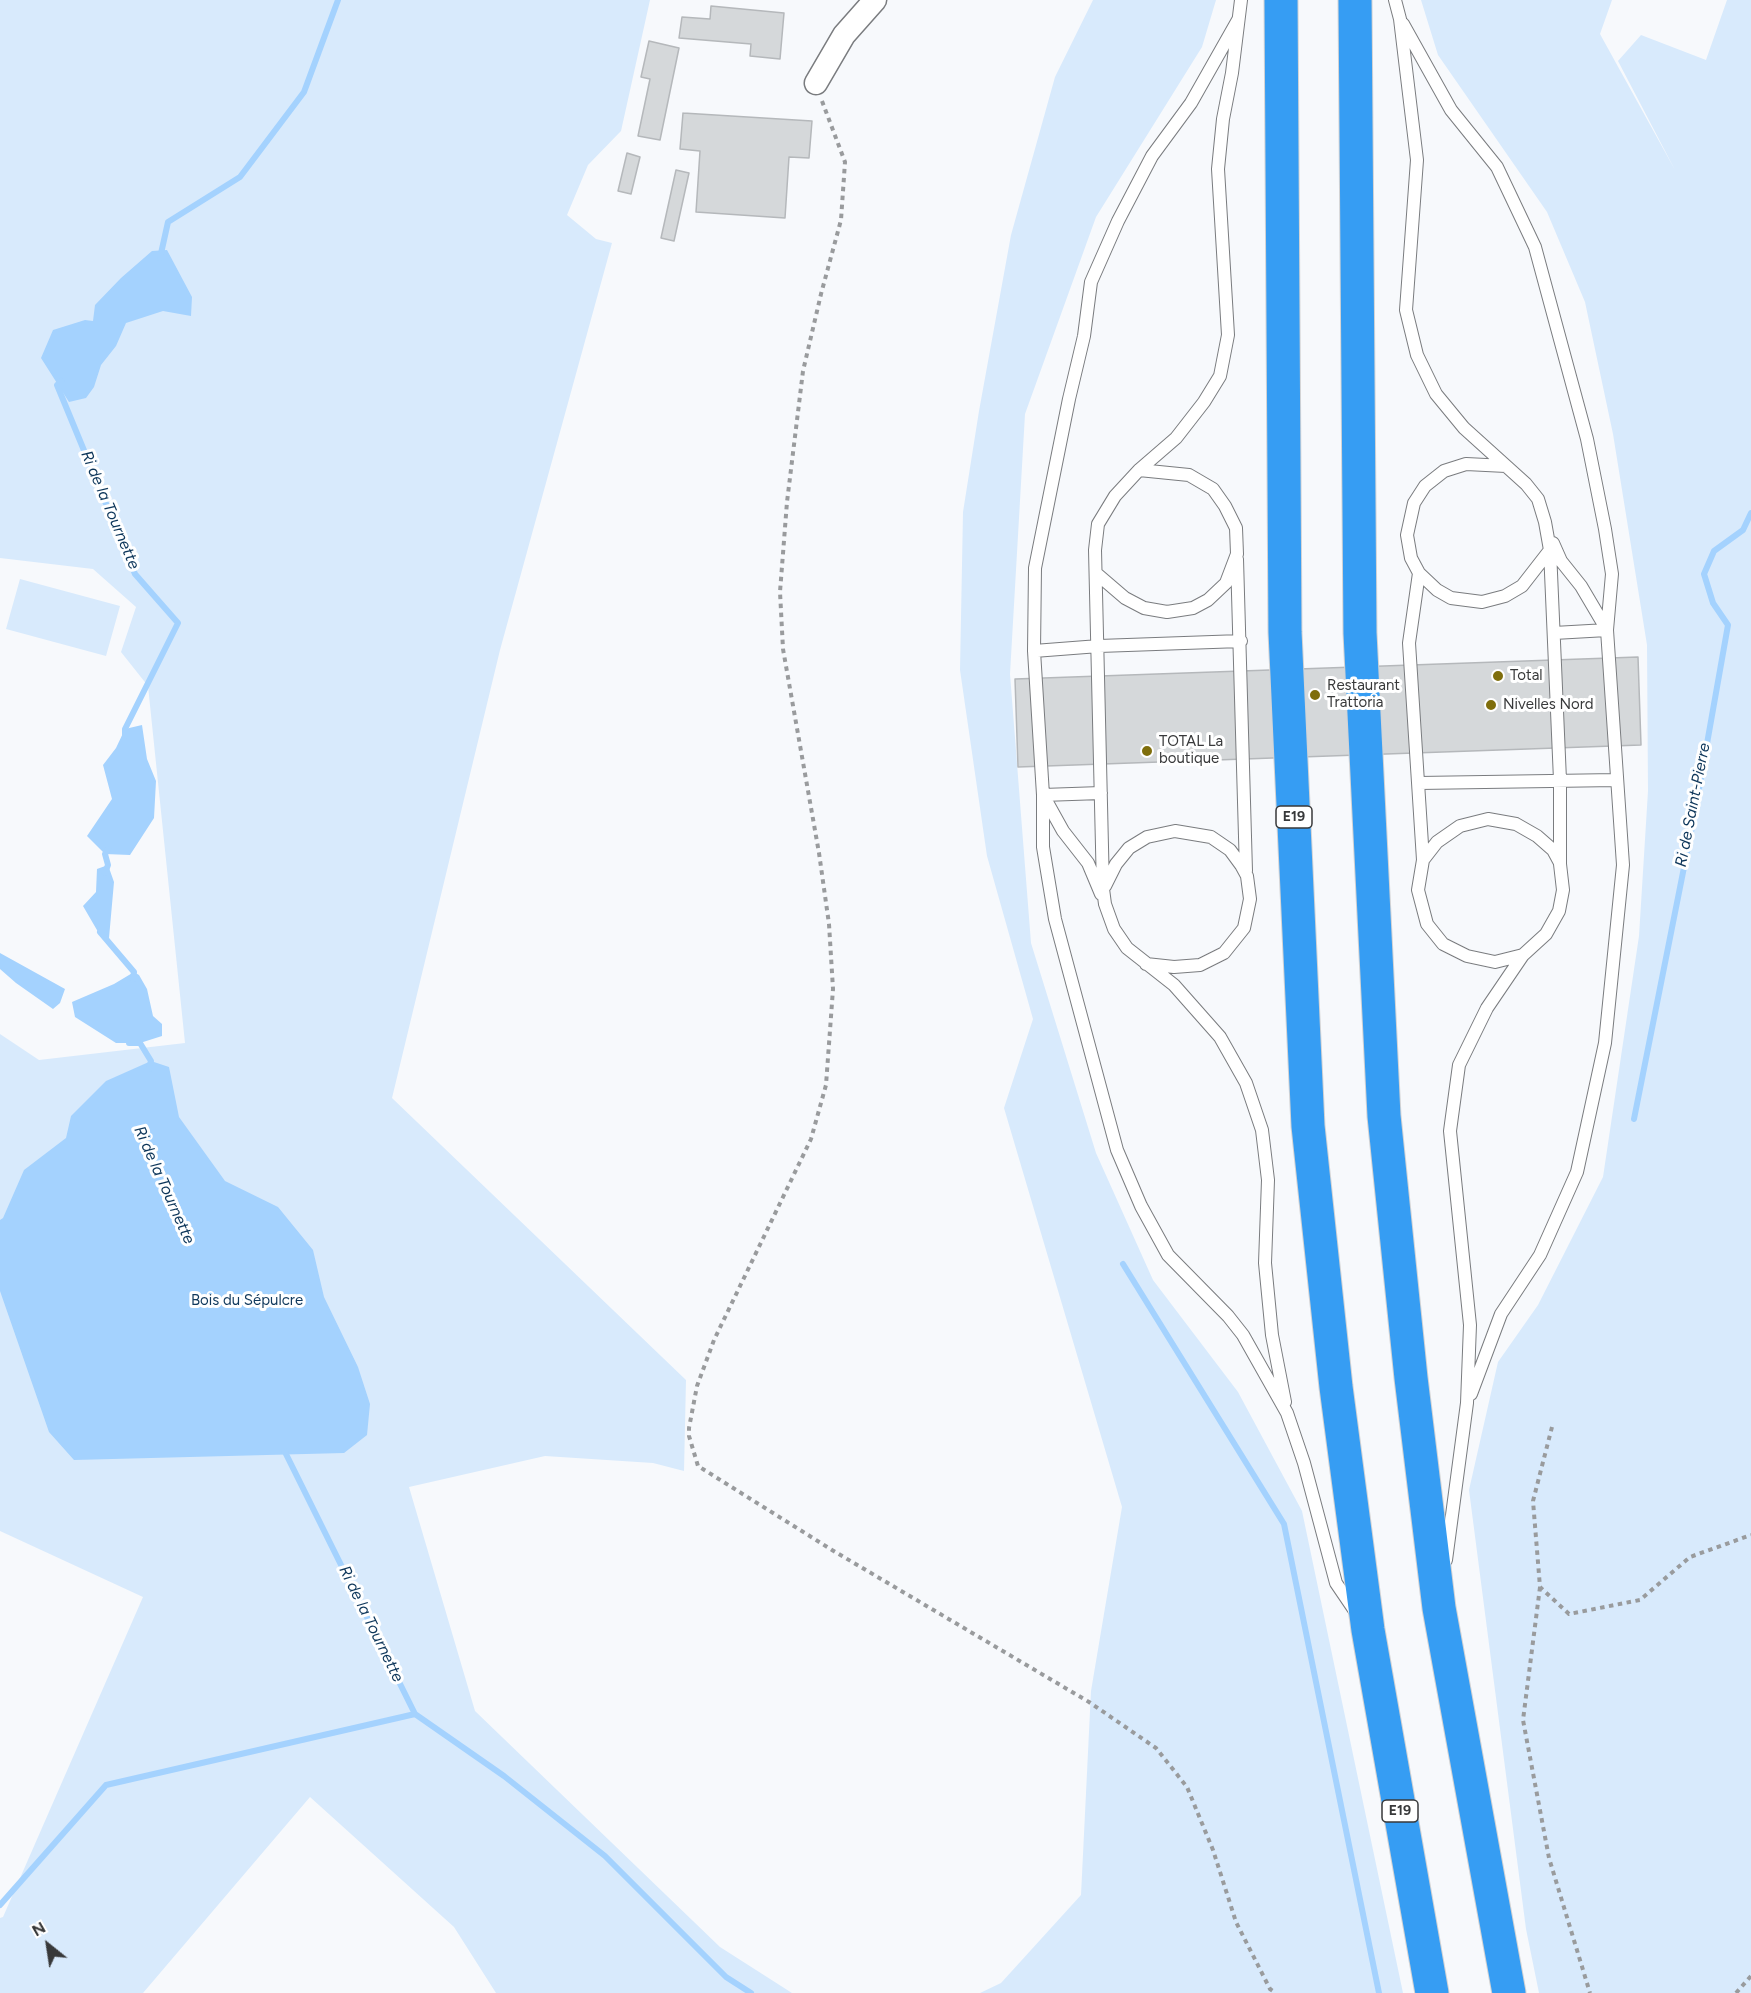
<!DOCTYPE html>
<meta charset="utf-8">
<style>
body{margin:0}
#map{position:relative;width:1751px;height:1993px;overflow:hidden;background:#f7f9fc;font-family:Figtree,sans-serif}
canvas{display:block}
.north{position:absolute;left:18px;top:1915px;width:60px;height:60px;-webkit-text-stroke:4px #fff;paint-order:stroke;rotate:330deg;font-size:16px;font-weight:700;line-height:24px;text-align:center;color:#38393a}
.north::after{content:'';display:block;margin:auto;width:21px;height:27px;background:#38393a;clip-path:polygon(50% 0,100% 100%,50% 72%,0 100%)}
</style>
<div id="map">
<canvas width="1751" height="1993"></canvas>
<div class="north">N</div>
</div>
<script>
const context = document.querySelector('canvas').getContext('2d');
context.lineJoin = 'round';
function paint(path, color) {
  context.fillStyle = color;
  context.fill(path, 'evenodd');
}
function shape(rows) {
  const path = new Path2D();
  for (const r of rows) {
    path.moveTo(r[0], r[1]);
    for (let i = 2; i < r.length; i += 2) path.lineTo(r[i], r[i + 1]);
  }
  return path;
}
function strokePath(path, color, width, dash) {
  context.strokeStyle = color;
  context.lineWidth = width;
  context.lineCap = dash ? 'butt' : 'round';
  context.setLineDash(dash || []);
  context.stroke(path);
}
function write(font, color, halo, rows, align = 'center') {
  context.font = font + ' Figtree,sans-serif';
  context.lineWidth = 6;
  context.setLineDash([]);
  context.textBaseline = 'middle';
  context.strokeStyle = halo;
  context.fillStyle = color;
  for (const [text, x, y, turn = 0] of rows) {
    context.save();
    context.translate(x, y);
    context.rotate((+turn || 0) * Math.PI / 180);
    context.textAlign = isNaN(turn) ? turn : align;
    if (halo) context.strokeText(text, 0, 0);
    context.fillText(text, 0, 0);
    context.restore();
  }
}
paint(shape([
 [0,0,650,0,621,131,588,165,567,215,596,239,612,243,500,650,392,1098,686,1380,684,1471,653,1463,545,1456,409,1487,475,1711,720,1947,792,1993,496,1993,454,1927,310,1797,143,1993,0,1993,0,1918,3,1917,143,1597,0,1531,0,1034,39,1060,185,1043,148,686,121,652,136,607,93,569,0,558],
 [1093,0,1216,0,1202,47,1096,217,1025,414,1010,674,1031,943,1096,1153,1153,1280,1238,1392,1302,1511,1403,1993,980,1993,1001,1983,1081,1895,1091,1691,1122,1507,1004,1108,1033,1019,987,856,960,670,963,512,979,411,1011,235,1055,77],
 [1421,0,1612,0,1600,34,1675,170,1618,61,1641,35,1706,60,1727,0,1751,0,1751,1993,1539,1993,1526,1929,1469,1490,1498,1362,1538,1305,1603,1177,1639,936,1648,791,1647,645,1613,434,1585,302,1547,212,1438,55],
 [20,579,120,606,106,656,6,629]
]), '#d8eafc');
paint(shape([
 [167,250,192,297,191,316,163,311,126,323,116,346,101,365,94,387,86,398,69,402,41,358,53,330,85,320,93,321,95,305,121,278,152,251],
 [142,725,147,759,156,781,154,818,130,855,105,854,87,836,112,799,103,765,116,748,125,729],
 [108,865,114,882,109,938,101,937,83,906,96,892,97,869],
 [0,953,65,989,60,1003,53,1009,16,983,0,969],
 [134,972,139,975,147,989,153,1016,162,1024,162,1036,140,1043,116,1043,75,1017,72,1002,114,984],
 [151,1061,169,1067,179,1117,225,1181,278,1207,313,1250,324,1297,358,1367,370,1404,367,1435,344,1453,74,1460,49,1432,0,1291,0,1220,3,1218,24,1170,66,1138,71,1116,106,1081]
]), '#a4d2fe');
strokePath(shape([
 [160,258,168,222,240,177,304,92,338,0],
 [61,381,57,385,135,574,178,623,125,729,125,736],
 [105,873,108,865,105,854,108,849],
 [100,932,134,972,133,979],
 [129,1043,140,1043,151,1061,149,1069],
 [1634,1119,1694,817,1728,625,1713,603,1704,574,1714,551,1743,530,1751,513],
 [1123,1264,1284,1524,1379,1993],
 [284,1450,415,1714,504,1776,605,1856,726,1977,751,1993],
 [0,1905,106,1785,415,1714]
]), '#a4d2fe', 6);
const building = shape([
 [711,6,784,13,780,59,750,56,751,44,679,38,682,17,710,19,711,6],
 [649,41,679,48,660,140,638,136,650,79,641,77,649,41],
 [683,113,812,121,809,158,789,157,785,218,696,212,700,151,680,149,683,113],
 [627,153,640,157,631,194,618,191,627,153],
 [676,170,689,173,674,241,661,238,676,170],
 [1638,657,1641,745,1018,767,1015,679,1638,657]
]);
paint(building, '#d5d8da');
strokePath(building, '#b5b8bb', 1.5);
const lane = shape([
 [1241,0,1232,73,1223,119,1218,169,1228,335,1220,376,1204,402,1176,438,1139,470,1115,496,1098,524,1095,550,1103,889,1105,904,1114,929,1127,948,1174,985,1220,1037,1246,1083,1262,1130,1268,1180,1265,1263,1272,1335,1285,1402],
 [1395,0,1400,19,1417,160,1406,310,1417,355,1436,394,1464,428,1526,484,1538,499,1545,522,1550,550,1560,780,1560,864,1563,890,1559,911,1546,934,1523,955,1487,1008,1459,1065,1450,1131,1470,1325,1467,1403,1446,1560],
 [1238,20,1191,103,1152,156,1118,221,1091,282,1084,336,1069,399,1035,568,1034,651,1043,795,1043,847,1055,919,1117,1150,1141,1206,1168,1255,1228,1316,1243,1335,1287,1413,1304,1463,1336,1583,1355,1611],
 [1403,24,1451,110,1497,167,1535,247,1587,439,1605,529,1612,574,1607,630,1623,865,1605,1043,1577,1172,1540,1255,1501,1314,1471,1394],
 [1506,466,1466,464,1444,471,1425,486,1414,503,1407,535,1411,558,1419,573,1437,590,1451,598,1482,602,1505,596,1522,586,1550,550],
 [1553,543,1561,561,1581,586,1607,630,1554,633],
 [1237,559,1246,871],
 [1419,573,1409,643,1423,860],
 [1097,574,1125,598,1144,608,1167,612,1193,608,1208,600,1226,583,1237,554,1236,528,1225,506,1213,489,1189,475,1139,470],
 [1034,651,1099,646,1241,641],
 [1419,783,1616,780],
 [1105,886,1116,864,1129,848,1147,837,1175,831,1211,837,1230,850,1241,865,1247,876,1250,899,1244,928,1224,953,1200,965,1174,967,1146,964],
 [1101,894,1088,863,1063,831,1043,795,1101,793],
 [1523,955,1495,962,1467,956,1443,944,1427,924,1418,890,1423,860,1437,842,1460,826,1488,819,1516,824,1537,836,1553,850,1560,863]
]);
const street = shape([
 [816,83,844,35,875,0]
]);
const highway = shape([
 [1281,0,1285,632,1308,1126,1336,1387,1368,1630,1432,1993],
 [1355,0,1360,633,1384,1116,1411,1378,1439,1608,1509,1993]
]);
strokePath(lane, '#7a7c7f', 14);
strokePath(street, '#7a7c7f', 25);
strokePath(highway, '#d3d3d4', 35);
strokePath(shape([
 [822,101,845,162,841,220,821,294,803,371,787,502,780,592,783,649,819,853,829,924,833,989,826,1085,811,1139,714,1340,697,1386,689,1428,689,1436,698,1466,832,1550,1089,1702,1156,1748,1187,1787,1213,1850,1236,1922,1270,1989,1276,1993],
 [1552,1427,1533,1501,1540,1587,1569,1614,1640,1600,1690,1557,1751,1535],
 [1540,1587,1523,1720,1549,1858,1590,1993],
 [1736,1993,1751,1976]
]), '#999b9d', 4, [4.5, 4.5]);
strokePath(lane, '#fff', 12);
strokePath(street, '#fff', 22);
strokePath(highway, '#369df3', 33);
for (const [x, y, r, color] of [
 [1498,676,6,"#7f6e0c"],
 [1315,695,6,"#7f6e0c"],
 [1491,705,6,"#7f6e0c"],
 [1147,751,6,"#7f6e0c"]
]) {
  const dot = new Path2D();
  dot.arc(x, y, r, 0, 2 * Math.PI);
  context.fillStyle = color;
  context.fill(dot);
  strokePath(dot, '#fff', 2);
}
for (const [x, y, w] of [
 [1294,817,36],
 [1400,1811,36]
]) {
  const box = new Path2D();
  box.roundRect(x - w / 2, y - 11, w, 22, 4.5);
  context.fillStyle = '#fff';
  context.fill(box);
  strokePath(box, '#38393a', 1.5);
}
write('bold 14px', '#38393a', null, [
 ["E19",1294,817],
 ["E19",1400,1811]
]);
write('15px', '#38393a', '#fff', [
 ["Total",1510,676],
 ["Restaurant",1327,686],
 ["Trattoria",1327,703],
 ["Nivelles Nord",1503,705],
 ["TOTAL La",1159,742],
 ["boutique",1159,759]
], 'left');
write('15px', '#10395d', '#fff', [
 ["Bois du Sépulcre",247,1301]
]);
write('italic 16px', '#0d365a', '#fff', [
 ["Ri de la Tournette",110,510,67],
 ["Ri de Saint-Pierre",1693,805,-79],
 ["Ri de la Tournette",164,1185,66],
 ["Ri de la Tournette",371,1624,64]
]);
</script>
